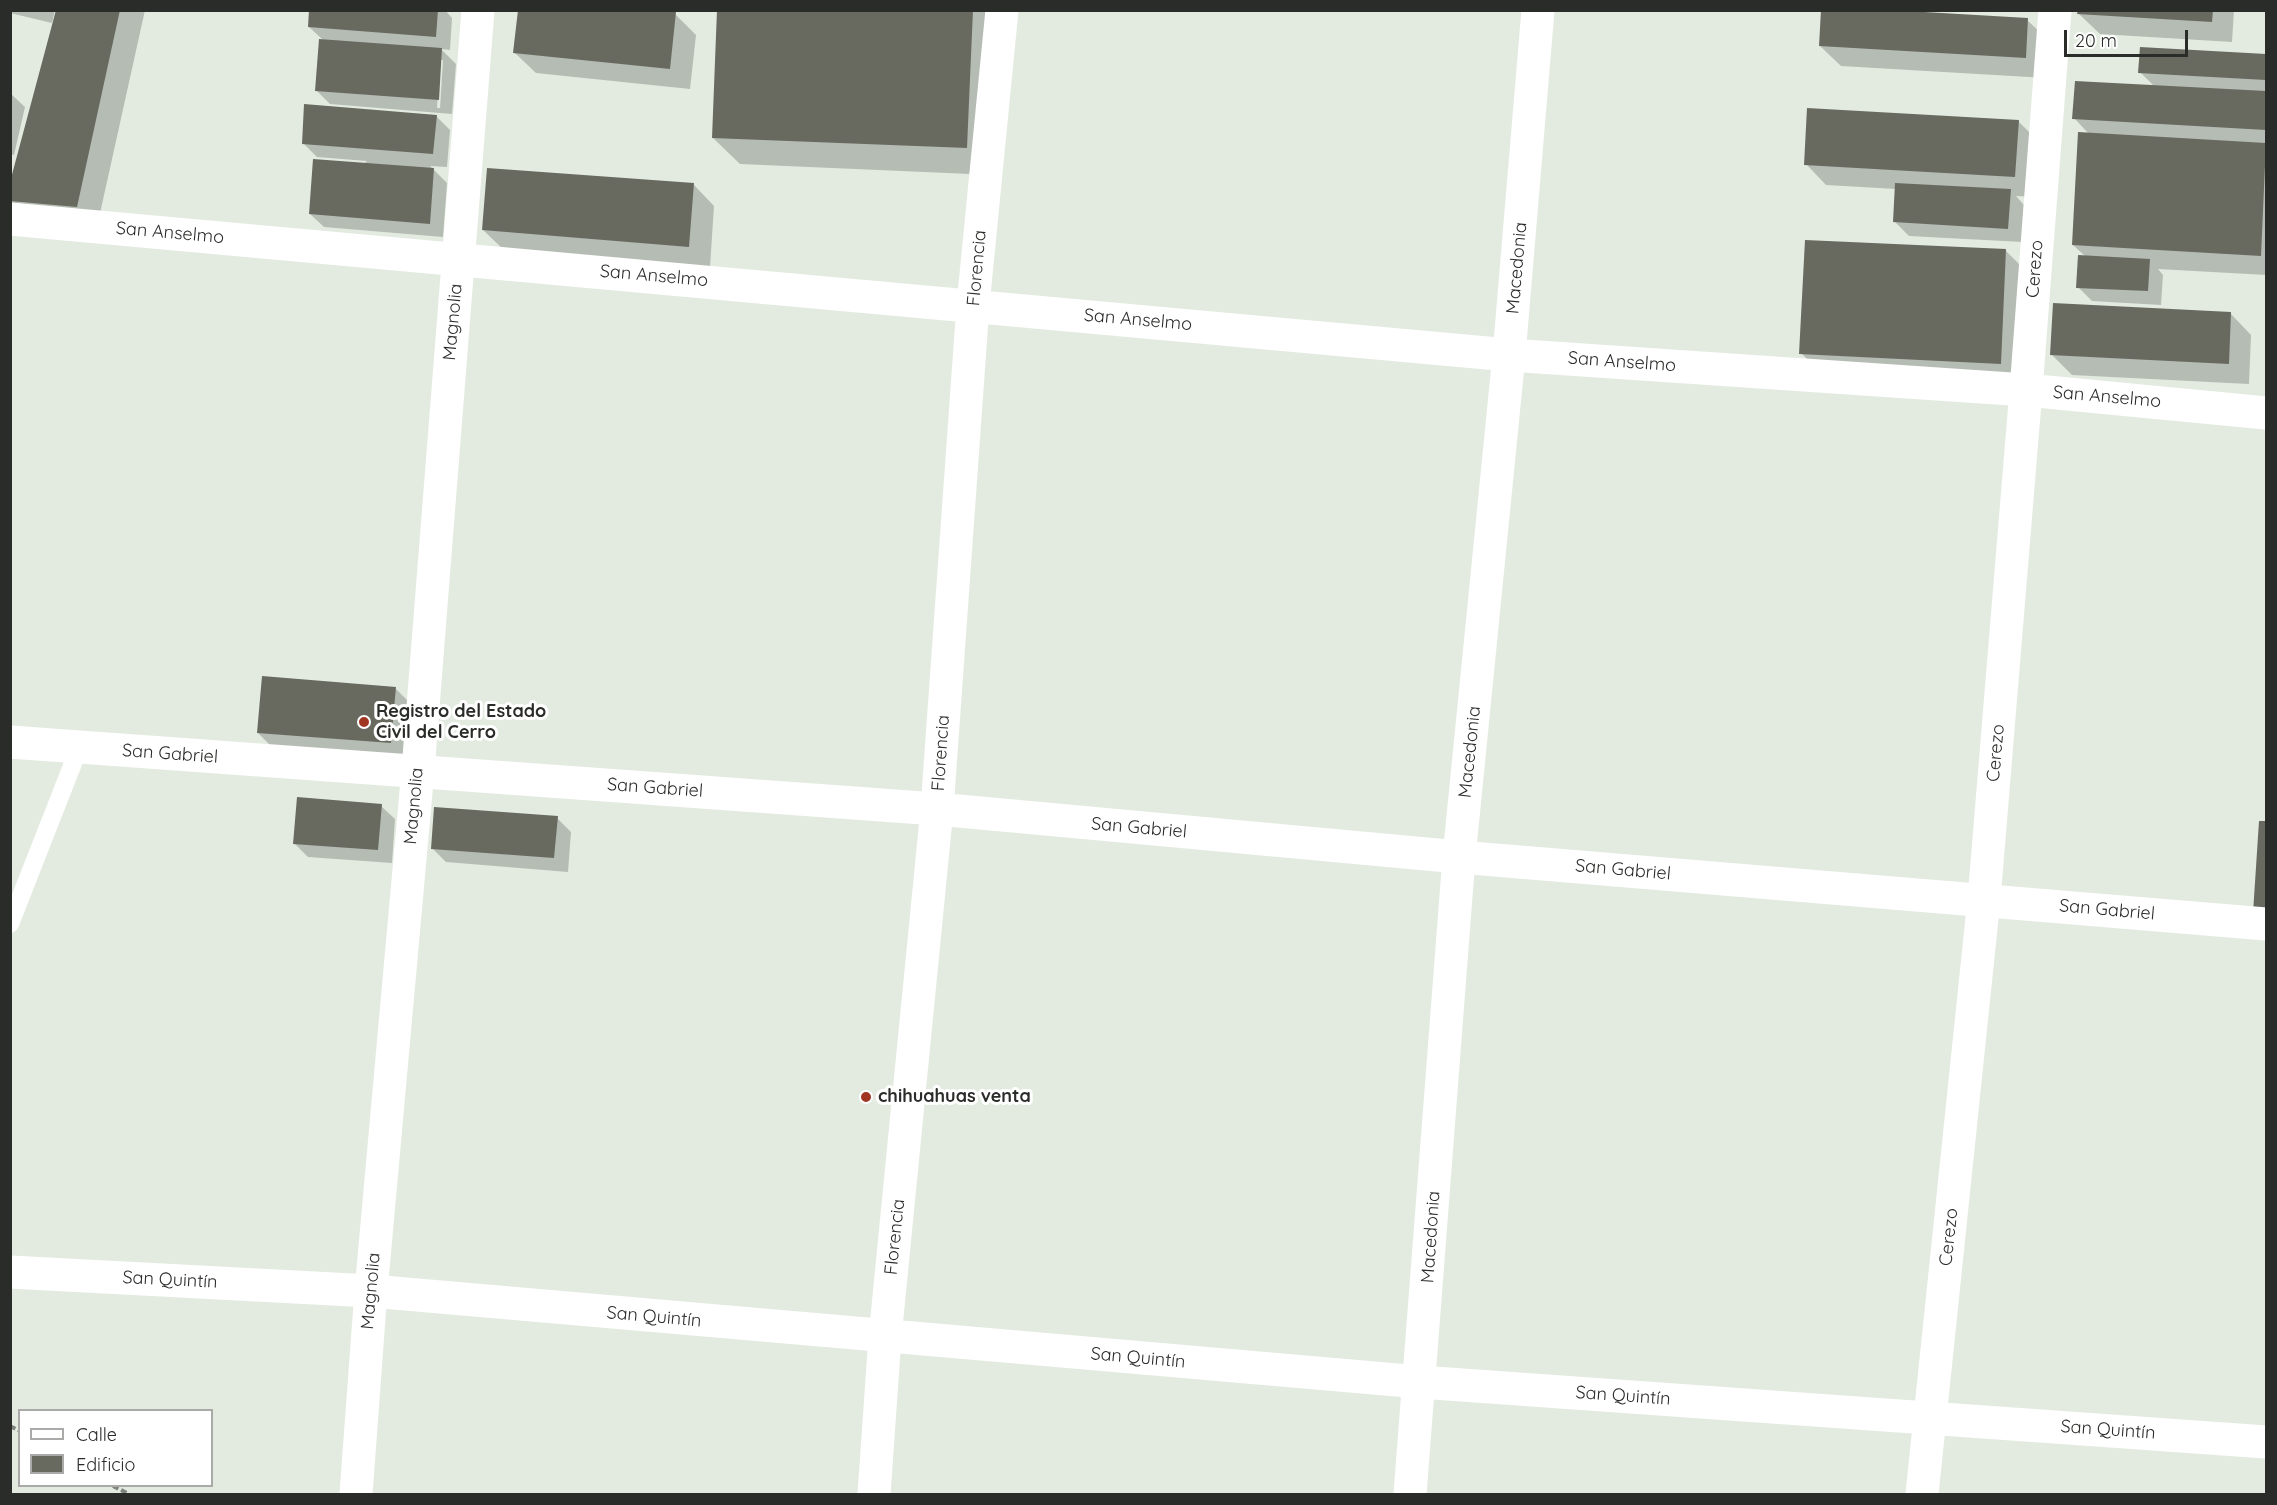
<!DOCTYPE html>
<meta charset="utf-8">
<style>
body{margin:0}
#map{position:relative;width:2277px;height:1505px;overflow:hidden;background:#e3ebe0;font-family:Quicksand,sans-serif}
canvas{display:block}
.frame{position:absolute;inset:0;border:12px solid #2a2c29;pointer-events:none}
.legend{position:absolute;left:18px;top:1409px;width:195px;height:78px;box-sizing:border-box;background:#fff;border:2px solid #aaaba9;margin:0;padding:8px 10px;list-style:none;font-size:18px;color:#2a2c29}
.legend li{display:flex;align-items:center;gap:12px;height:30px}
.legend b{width:30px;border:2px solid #aaaba9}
.scale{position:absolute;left:2064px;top:30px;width:124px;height:27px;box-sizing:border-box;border:3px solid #2a2c29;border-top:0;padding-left:8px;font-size:18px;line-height:21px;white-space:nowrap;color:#2a2c29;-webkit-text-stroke:4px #fff;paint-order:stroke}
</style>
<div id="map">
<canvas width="2277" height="1505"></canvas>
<div class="frame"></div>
<ul class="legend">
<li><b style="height:8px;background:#fff"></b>Calle</li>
<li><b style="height:16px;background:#686a60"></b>Edificio</li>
</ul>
<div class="scale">20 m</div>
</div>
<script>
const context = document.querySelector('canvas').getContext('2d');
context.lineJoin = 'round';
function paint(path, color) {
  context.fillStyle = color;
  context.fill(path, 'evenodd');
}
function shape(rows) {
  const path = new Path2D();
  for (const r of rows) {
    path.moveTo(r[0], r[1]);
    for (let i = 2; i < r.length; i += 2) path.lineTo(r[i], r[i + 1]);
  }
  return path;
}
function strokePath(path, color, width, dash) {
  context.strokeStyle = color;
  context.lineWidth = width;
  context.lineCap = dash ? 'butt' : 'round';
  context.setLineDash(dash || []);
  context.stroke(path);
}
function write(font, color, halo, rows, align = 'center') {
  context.font = font + ' Quicksand,sans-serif';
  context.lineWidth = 6;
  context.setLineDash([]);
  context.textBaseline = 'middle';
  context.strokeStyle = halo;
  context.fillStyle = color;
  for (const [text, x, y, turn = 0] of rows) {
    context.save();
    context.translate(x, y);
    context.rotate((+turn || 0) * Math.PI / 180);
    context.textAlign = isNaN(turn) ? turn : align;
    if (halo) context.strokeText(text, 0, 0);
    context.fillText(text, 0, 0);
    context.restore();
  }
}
paint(shape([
 [10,10,55,10,52,23,10,13],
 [58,10,145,10,97,227,10,204,10,188],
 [311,10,445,10,452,18,450,50,441,49,456,64,452,114,330,104,316,90,323,40,309,27],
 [440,60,443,60,440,108,437,108],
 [519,10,641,10,675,14,696,35,690,89,536,73,515,53],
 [718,10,1000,10,993,175,740,164,713,138],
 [2079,10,2234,10,2232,42,2100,34,2079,14],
 [2027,20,2048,40,2046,78,1841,66,1820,46],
 [2141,48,2266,56,2266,275,2158,269,2163,275,2161,305,2092,301,2078,287,2086,257,2073,245,2089,134,2074,118,2154,86,2140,72],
 [11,94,25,107,14,155,10,154],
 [436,116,450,130,447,167,430,166,447,183,443,237,324,227,310,214,367,161,317,157,303,143],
 [2018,121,2039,142,2036,197,2016,196,2024,205,2022,242,1909,236,1895,222,1896,189,1826,185,1806,164],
 [694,185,714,206,710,267,504,250,483,230],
 [2006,251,2026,271,2021,384,1822,374,1801,353],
 [2231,314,2251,335,2249,384,2072,375,2051,354],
 [395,688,409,702,405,757,272,747,258,733],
 [381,806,395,819,392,863,308,857,294,843],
 [557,818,571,832,568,872,446,862,432,848],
 [2260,822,2266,823,2266,925]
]), '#0003');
paint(shape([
 [56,10,120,10,77,207,10,201,10,182],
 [309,10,438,10,436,37,308,27],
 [518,10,676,12,670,69,513,53],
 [717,10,973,10,967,148,712,138],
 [1821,10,1890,10,2028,18,2026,58,1819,46],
 [2078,10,2213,10,2212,22,2077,14],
 [319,39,442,48,439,100,315,91],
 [2140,47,2266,54,2266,80,2138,73],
 [2075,81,2266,91,2266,130,2072,119],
 [304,104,437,115,433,154,302,144],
 [1807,108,2019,120,2015,177,1804,165],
 [2078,132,2266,143,2261,256,2072,245],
 [313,159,434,168,430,224,309,214],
 [487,168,694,183,689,247,482,230],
 [1895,183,2011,189,2008,229,1893,222],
 [1805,240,2006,249,2001,364,1799,354],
 [2078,255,2150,259,2148,291,2076,288],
 [2053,303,2231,312,2229,364,2050,355],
 [262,676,396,687,391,743,257,733],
 [297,797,382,804,378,850,293,844],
 [434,807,558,816,554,858,431,849],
 [2259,821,2266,821,2266,914,2253,913]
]), '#686a60');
strokePath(shape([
 [10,1426,20,1431],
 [113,1486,129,1494]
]), '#7f847d', 4, [6, 3]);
strokePath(shape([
 [10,924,79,748]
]), '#fff', 18);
strokePath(shape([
 [10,219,1509,355,2026,390,2266,413],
 [10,742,937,809,1459,857,2266,924],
 [10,1272,371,1291,1420,1382,2266,1442],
 [356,1494,371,1291,418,770,478,10],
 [874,1494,885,1337,937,809,973,305,1002,10],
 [1410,1494,1459,857,1509,355,1538,10],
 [1922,1494,1984,899,2026,390,2055,10]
]), '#fff', 33);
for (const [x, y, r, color] of [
 [364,722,6,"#a03621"],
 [866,1097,6,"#a03621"]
]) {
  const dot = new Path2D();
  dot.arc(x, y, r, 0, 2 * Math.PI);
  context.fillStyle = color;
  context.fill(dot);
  strokePath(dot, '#fff', 2);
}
write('18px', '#2a2c29', '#fff', [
 ["San Anselmo",170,233,5],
 ["Florencia",977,268,-85],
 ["Macedonia",1517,268,-85],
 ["Cerezo",2035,269,-86],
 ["San Anselmo",654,276,5],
 ["San Anselmo",1138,320,5],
 ["Magnolia",453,322,-85],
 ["San Anselmo",1622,362,4],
 ["San Anselmo",2107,397,5],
 ["Macedonia",1470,752,-84],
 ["Florencia",941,753,-86],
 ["Cerezo",1996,753,-85],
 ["San Gabriel",170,754,4],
 ["San Gabriel",655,788,4],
 ["Magnolia",414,806,-85],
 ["San Gabriel",1139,828,5],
 ["San Gabriel",1623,870,5],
 ["San Gabriel",2107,910,5],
 ["Florencia",895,1237,-84],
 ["Macedonia",1431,1237,-86],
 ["Cerezo",1949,1237,-84],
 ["San Quintín",170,1280,3],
 ["Magnolia",371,1291,-85],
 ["San Quintín",654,1317,5],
 ["San Quintín",1138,1358,5],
 ["San Quintín",1623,1396,4],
 ["San Quintín",2108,1430,4]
]);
write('bold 18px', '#2a2c29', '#fff', [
 ["Registro del Estado",376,712],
 ["Civil del Cerro",376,733],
 ["chihuahuas venta",878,1097]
], 'left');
</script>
